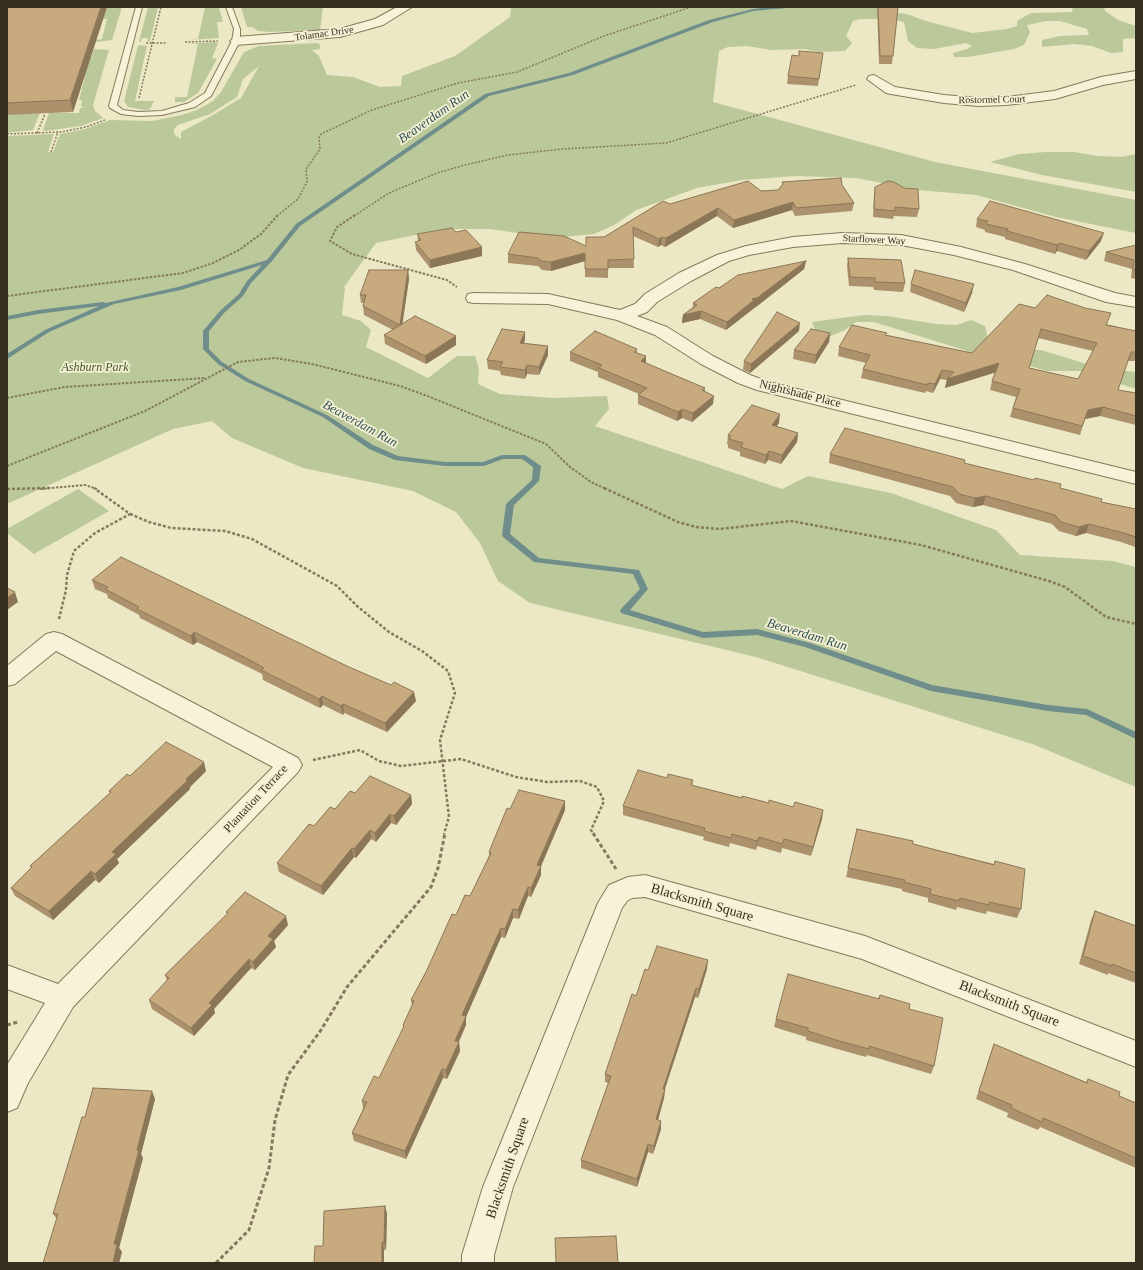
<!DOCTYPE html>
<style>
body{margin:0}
#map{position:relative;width:1143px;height:1270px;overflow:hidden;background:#ece7c5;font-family:"Times New Roman",serif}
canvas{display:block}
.frame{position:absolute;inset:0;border:8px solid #372f1f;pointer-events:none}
</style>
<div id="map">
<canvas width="1143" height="1270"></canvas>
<div class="frame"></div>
</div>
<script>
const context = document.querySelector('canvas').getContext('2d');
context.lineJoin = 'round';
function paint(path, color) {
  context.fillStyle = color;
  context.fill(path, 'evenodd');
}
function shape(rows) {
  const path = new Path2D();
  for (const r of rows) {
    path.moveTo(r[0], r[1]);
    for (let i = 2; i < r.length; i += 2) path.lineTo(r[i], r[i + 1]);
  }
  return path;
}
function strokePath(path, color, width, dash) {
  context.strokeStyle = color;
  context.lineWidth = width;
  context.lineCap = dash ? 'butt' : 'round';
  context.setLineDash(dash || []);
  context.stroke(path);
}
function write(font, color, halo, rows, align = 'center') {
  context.font = font + ' "Times New Roman",serif';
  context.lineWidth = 3.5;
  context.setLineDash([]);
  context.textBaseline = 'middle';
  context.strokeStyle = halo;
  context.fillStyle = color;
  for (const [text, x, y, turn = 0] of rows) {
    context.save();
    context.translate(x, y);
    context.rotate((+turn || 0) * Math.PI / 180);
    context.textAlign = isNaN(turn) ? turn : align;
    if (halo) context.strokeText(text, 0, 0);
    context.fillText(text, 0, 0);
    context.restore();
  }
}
paint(shape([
 [106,7,122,7,112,40,96,42,96,40,102,39,107,19,103,19],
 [148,7,158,7,150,41,147,42,148,38,144,38,141,39,141,42,139,41],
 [205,7,219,7,223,22,217,22,219,38,190,40,188,40,198,39],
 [241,7,323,7,320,30,270,32,258,31,252,27,247,27],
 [511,7,875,7,889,12,907,14,926,21,972,33,1007,29,1017,26,1017,21,1031,13,1072,12,1073,7,1104,7,1105,11,1118,20,1136,26,1136,38,1123,39,1123,52,1111,53,1092,46,1074,44,1042,47,1042,40,1060,36,1089,35,1087,29,1060,21,1046,21,1027,25,1030,32,1024,45,1014,49,968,57,954,57,953,53,967,49,972,46,966,43,934,49,917,48,908,41,904,22,892,19,860,19,853,21,846,36,852,43,845,51,817,52,804,49,771,50,747,46,728,47,719,51,713,102,935,162,1136,200,1136,233,1056,217,976,195,918,190,856,178,796,176,742,180,697,188,636,210,616,224,594,234,552,238,490,229,445,229,376,243,344,287,345,288,342,315,361,321,371,330,366,347,428,378,457,356,475,356,479,369,478,384,500,394,553,398,607,396,609,409,595,426,782,489,808,476,891,493,996,530,1020,555,1113,561,1136,567,1136,787,1035,745,756,657,530,603,498,581,480,543,456,512,413,491,303,468,232,438,212,421,173,429,7,504,7,136,54,134,48,152,53,152,60,134,85,129,110,120,152,121,182,115,197,110,213,101,221,92,244,52,259,46,318,43,320,45,320,49,312,50,319,56,327,75,353,77,380,87,401,86,402,76,455,56,510,17],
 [259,66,241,98,213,115,181,132,181,139,174,134,174,129,178,125,210,114,237,97,243,79],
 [215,42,218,43,212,58,217,59,198,93,184,102,175,102,175,97,187,97,198,44,187,44],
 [140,45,147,46,135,101,154,101,150,109,145,110,128,107,124,101,138,46],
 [94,49,109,50,93,105,95,111,103,118,81,126,45,131,43,130,49,113,79,113,80,108,84,108,81,106,82,100,79,100,85,77,85,74,82,74,88,58,91,58],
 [7,92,40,113,33,130,7,133],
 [1046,152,1074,152,1097,156,1121,157,1136,154,1136,192,1042,175,990,162,1019,154],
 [864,315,887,316,936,324,957,325,971,320,985,326,988,338,1021,350,1041,350,1100,368,1136,372,1136,389,1081,371,1047,371,1013,361,990,358,874,322,856,322,845,330,831,336,816,332,812,322],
 [78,489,109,511,34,554,7,533,7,529]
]), '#bbc99a');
paint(shape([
 [772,7,789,7,787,8,753,11,713,22,573,75,489,96,300,226,272,261,251,283,243,296,224,313,209,331,209,349,222,362,249,379,327,415,373,445,398,456,445,462,483,462,502,455,525,455,541,466,539,481,514,505,510,534,539,558,639,570,648,589,630,610,703,632,757,629,810,643,932,685,1048,705,1087,709,1136,732,1136,739,1086,715,1048,711,931,691,805,647,757,635,703,638,621,613,620,611,621,609,640,589,633,574,534,562,503,537,502,535,506,504,532,480,533,467,522,459,503,459,484,466,445,466,395,460,369,449,323,417,245,381,218,364,203,349,203,331,220,311,239,294,247,281,262,265,181,290,114,304,49,332,7,359,7,354,45,330,99,306,38,314,7,320,7,316,38,310,103,302,106,303,178,287,267,260,296,224,485,94,569,73,709,20,753,9,772,7]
]), '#6e8d8b');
const lane = shape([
 [136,7,142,7,117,105,123,110,138,112,162,111,189,103,205,93,232,41,234,29,226,7,232,7,240,29,240,41,211,96,195,107,162,115,138,116,121,114,110,108,109,106,136,7]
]);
const street = shape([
 [397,7,412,7,383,25,340,37,236,45,230,41,236,37,339,29,375,19,397,7],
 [1136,71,1136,79,1103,85,1055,99,1007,105,979,106,944,103,891,94,886,93,867,79,869,76,874,75,895,87,944,95,979,98,1007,97,1054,91,1101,77,1136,71],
 [842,233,901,235,961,247,1025,264,1115,293,1136,297,1136,307,1106,302,1013,270,954,255,901,245,842,243,793,247,749,255,729,261,691,281,657,302,647,312,637,316,667,327,713,356,750,375,769,382,1136,472,1136,484,757,390,738,383,701,364,655,335,617,320,548,304,474,303,468,302,466,298,468,294,474,293,548,294,620,310,635,304,645,294,679,273,717,255,746,246,793,237,842,233],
 [54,632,62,634,298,758,302,765,298,772,73,1007,28,1083,17,1108,7,1112,7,1065,45,1003,7,989,7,965,58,984,273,767,56,651,15,684,7,686,7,666,46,634,54,632],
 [645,875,865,936,1136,1041,1136,1067,862,959,645,897,632,898,627,901,622,908,513,1187,494,1255,494,1263,462,1263,462,1255,483,1187,598,903,609,885,628,877,645,875]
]);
strokePath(lane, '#857a5c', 2);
strokePath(street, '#857a5c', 2);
strokePath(shape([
 [185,42,218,41],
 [146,43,166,43],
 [139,98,161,7],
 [37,133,45,114],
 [7,134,61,132,86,127,105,120],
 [51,152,58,132],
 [277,216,298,199,307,182,306,169,320,149,319,138,321,134,372,110,458,83,517,72,604,36,691,7],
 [354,216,389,193,437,173,465,165,508,155,562,149,666,143,856,85]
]), '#857a5c', 1.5, [2, 1.5]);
strokePath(shape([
 [355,215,337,227,330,241,352,254,447,280,457,287],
 [7,296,183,273,213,263,239,250,261,234,278,215],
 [7,398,65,387,206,378],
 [7,466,145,411,238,362,275,358,312,364,400,386,425,395,546,444,570,467,591,482,606,489],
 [40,489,85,485,97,489]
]), '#857a5c', 2, [2.5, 1.5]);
strokePath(shape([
 [604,488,678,522,696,527,720,529,791,521,921,545,1049,581,1065,587,1106,617,1136,624],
 [7,489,52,488],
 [130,514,149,522,171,528,225,531,252,539,337,586,357,606,389,632,422,651,448,671,455,693,440,740,449,817,444,834],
 [59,619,66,590,67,575,74,551,95,533,130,514,94,488],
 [313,760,360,750,379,761,401,766,461,759,516,777,547,782,580,781,597,787,604,801,591,830,593,834]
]), '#857a5c', 2.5, [3, 2]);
strokePath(shape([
 [593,833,616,869],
 [7,1025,18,1022],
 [216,1263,249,1230,269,1168,275,1120,288,1075,321,1030,347,987,431,887,438,868,445,833]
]), '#857a5c', 3, [4, 2.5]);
paint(lane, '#f7f3d8');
paint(street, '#f7f3d8');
paint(shape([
 [7,7,107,7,73,112,7,115],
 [877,7,898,7,892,64,879,64],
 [823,53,818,86,787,84,788,76,799,56],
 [782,182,842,185,854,203,852,211,795,216,792,210,733,228,717,216,665,247,661,245,658,247,633,236,634,268,608,268,608,278,585,277,585,261,551,271,542,270,538,266,508,263,508,254,586,246,670,204,761,191,778,190,782,185],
 [875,187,919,209,917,217,894,216,893,219,873,217,874,195],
 [977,219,1101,241,1086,260,1057,251,1055,254,1005,239,1005,237,985,232,985,230,976,227],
 [456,232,482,247,482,256,430,268,416,250,415,242,418,241,417,234],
 [1136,245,1136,279,1131,278,1132,269,1104,261,1106,252],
 [848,258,905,283,903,292,874,290,873,287,849,286,847,266],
 [806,261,804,269,756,307,754,308,753,309,726,330,700,319,682,323,683,315,693,307,693,303,719,288],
 [408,270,409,279,402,324,456,336,456,345,426,364,385,344,384,335,393,330,364,315,363,306,364,303,361,303,360,295],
 [911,284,972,293,964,312,910,292],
 [1019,304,1136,331,1136,361,1128,361,1118,390,1136,393,1136,425,1100,416,1085,419,1080,435,1010,417,1016,397,990,390,992,381,995,372,945,388,947,380,940,379,933,393,926,391,925,393,861,378,863,369,866,363,838,356,839,347,886,335,972,353],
 [1038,338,1093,351,1078,379,1029,368],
 [799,331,750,373,743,370,744,361],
 [830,333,829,342,815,364,793,359,794,350],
 [525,340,524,343,548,346,548,355,539,375,527,374,525,379,501,375,500,371,488,369,487,360],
 [637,349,637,353,646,363,705,388,705,392,713,404,692,422,682,418,677,421,638,404,638,395,639,394,598,377,598,372,570,361,570,352],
 [779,423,776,426,798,433,797,442,781,464,768,460,765,464,740,456,740,452,728,448,728,445,727,444,728,435],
 [830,454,965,460,964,463,1060,488,1101,502,1136,509,1136,551,1135,551,1135,547,1121,542,1086,533,1076,536,1059,531,1052,524,983,505,973,507,956,503,950,496,829,463],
 [92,580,416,701,387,732,344,713,343,715,323,705,320,708,263,680,262,674,248,667,197,642,193,645,140,618,139,615,108,598,107,594,95,589],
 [206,771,190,787,190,789,117,859,119,863,99,883,95,880,53,920,15,896,11,888,31,868,30,866,110,793,109,791,130,776],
 [667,778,693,780,692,786,742,798,769,803,793,807,823,810,822,819,811,856,782,848,781,853,757,846,756,850,730,843,729,847,703,840,704,837,623,815,623,806],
 [355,793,411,795,412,804,396,825,391,823,376,842,371,839,356,858,354,857,323,895,279,872,277,863,314,826],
 [565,801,565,810,541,866,541,875,531,897,528,896,519,919,513,918,505,938,501,937,466,1017,466,1025,459,1042,460,1051,447,1079,443,1078,406,1159,354,1141,352,1133,363,1109,362,1101,379,1078,403,1029,403,1025,412,1006,411,1000,456,915,470,896,489,856,489,852,510,809],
 [857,829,913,844,994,864,995,861,1021,909,1017,918,987,911,986,914,957,907,956,910,928,902,928,898,902,891,902,889,846,877],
 [1095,911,1136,926,1136,983,1108,973,1108,975,1079,964,1091,920],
 [226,912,288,925,274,941,276,947,255,970,251,968,214,1009,215,1013,194,1036,152,1009,149,1000,167,981,165,975,227,914],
 [707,969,698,998,695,997,665,1089,664,1098,658,1120,661,1121,661,1129,653,1154,648,1152,637,1187,581,1168,581,1160,608,1083,605,1082,605,1074,636,996,648,970],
 [880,995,909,1009,934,1066,931,1074,867,1055,866,1057,837,1049,806,1040,806,1037,774,1027,776,1019,878,999],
 [994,1044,1086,1082,1088,1079,1119,1096,1136,1103,1136,1168,1040,1127,1038,1130,1007,1117,1008,1113,976,1099,991,1052],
 [155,1099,141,1154,143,1158,119,1248,122,1252,119,1263,43,1263,57,1219,53,1214,85,1117],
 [385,1206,387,1214,386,1250,323,1246]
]), '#ab926c');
paint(shape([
 [101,7,107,7,73,112,70,100],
 [793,202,792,210,733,228,734,220],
 [718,208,717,216,665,247,666,238],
 [1104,233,1101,241,1086,260,1089,251],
 [662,237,661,245,658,247,659,239],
 [1059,243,1057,251,1055,254,1057,245],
 [482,247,482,256,430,268,430,260],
 [585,253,585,261,551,271,551,262],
 [806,261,804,269,756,307,754,308,753,309,726,330,727,322,752,299],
 [408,270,409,279,401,334,400,325],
 [974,284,972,293,964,312,966,303],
 [701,311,700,319,682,323,683,315],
 [800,323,799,331,750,373,751,364],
 [525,332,525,340,520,352,520,343],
 [830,333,829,342,815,364,816,355],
 [456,336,456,345,426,364,425,356],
 [548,346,548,355,539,375,539,367],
 [646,356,646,365,641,361],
 [999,363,997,372,945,388,947,379],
 [527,365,527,374,525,379,525,370],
 [942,370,940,379,933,393,935,384],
 [714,396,713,404,692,422,693,413],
 [1103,407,1100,416,1085,419,1080,435,1088,410],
 [682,409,682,418,677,421,678,412],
 [780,414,779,423,771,434,772,425],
 [798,433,797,442,781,464,782,455],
 [769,451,768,460,765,464,766,455],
 [986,496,983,505,973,507,975,498],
 [1089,524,1086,533,1076,536,1079,527],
 [15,592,18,602,7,610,7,598],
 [194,632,197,642,193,645,191,636],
 [414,692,416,701,387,732,385,723],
 [322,696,323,705,320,708,319,699],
 [343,704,344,713,343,715,341,706],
 [204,762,206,771,190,787,190,789,117,859,119,863,99,883,95,874,112,852],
 [411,795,412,804,396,825,394,816],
 [565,801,565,810,541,866,541,875,531,897,531,888,537,865],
 [823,810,822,819,811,856,813,847],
 [390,814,391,823,376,842,375,833],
 [370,830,371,839,356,858,354,849],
 [759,837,757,846,756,850,757,841],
 [352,848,354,857,323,895,321,886],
 [91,871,95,880,53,920,49,911],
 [528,887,528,896,519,919,518,910],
 [513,909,513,918,505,938,505,929],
 [286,916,288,925,274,941,276,947,255,970,253,962,268,936],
 [501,928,501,937,466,1017,466,1025,455,1049,455,1041,462,1015],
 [249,959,251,968,214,1009,215,1013,194,1036,191,1028,209,1003],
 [708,960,707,969,698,998,699,989],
 [696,988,695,997,662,1097,663,1089],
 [459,1042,460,1051,447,1079,446,1070],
 [442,1069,443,1078,406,1159,405,1151],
 [665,1089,664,1098,656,1127,656,1119],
 [152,1091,155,1099,141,1154,143,1158,119,1248,122,1252,119,1263,113,1263,114,1244,137,1150],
 [661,1121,661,1129,653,1154,654,1146],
 [648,1144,648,1152,637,1187,637,1179],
 [385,1206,387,1214,386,1250,384,1242],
 [382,1242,384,1250,384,1263,382,1263]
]), '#8b7758');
const building = shape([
 [7,7,101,7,70,100,7,103,7,7],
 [878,7,898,7,893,56,880,56,878,7],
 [799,51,823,53,819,79,788,76,792,55,799,56,799,51],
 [841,178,842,185,854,203,796,208,793,202,734,220,718,208,666,238,662,237,659,239,633,227,634,259,608,260,608,269,585,269,585,253,551,262,541,261,538,258,508,254,519,232,564,236,586,246,586,237,604,237,663,201,670,204,748,181,761,191,778,190,783,184,782,182,841,178],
 [888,181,894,182,904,188,918,189,919,209,895,207,895,211,874,209,875,187,888,181],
 [990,201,1104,233,1089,251,1059,243,1057,245,1007,231,1008,229,986,224,988,221,977,219,990,201],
 [452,228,456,232,466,230,482,247,430,260,415,242,421,240,417,234,452,228],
 [1136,245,1136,270,1133,269,1134,260,1106,252,1136,245],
 [848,258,901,260,905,283,875,282,875,278,850,277,848,258],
 [806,261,757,298,752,299,754,300,727,322,701,311,683,315,697,305,693,303,716,287,719,288,738,275,806,261],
 [369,270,408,270,400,325,363,306,366,295,360,295,369,270],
 [915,270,974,284,966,303,911,284,915,270],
 [1047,295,1085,308,1111,313,1106,325,1136,331,1136,352,1131,352,1118,390,1136,393,1136,416,1103,407,1088,410,1082,426,1013,408,1020,389,992,381,999,363,947,379,954,372,942,370,935,384,928,383,927,385,863,369,870,355,839,347,852,325,887,333,885,335,972,353,1019,304,1035,308,1047,295],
 [1041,329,1097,343,1078,379,1029,368,1041,329],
 [777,312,800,323,751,364,744,361,777,312],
 [415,316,456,336,425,356,384,335,415,316],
 [502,329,525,332,520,343,548,346,539,367,527,365,525,370,500,367,503,362,487,360,502,329],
 [811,329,830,333,816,355,794,350,811,329],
 [595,331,637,349,634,352,646,356,641,361,705,388,702,390,714,396,693,413,682,409,678,412,638,395,647,388,599,368,602,365,570,352,595,331],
 [752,405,780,414,772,425,798,433,782,455,769,451,766,455,741,447,743,443,729,439,731,436,728,435,752,405],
 [845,428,965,460,964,463,1034,480,1035,478,1061,484,1060,488,1102,499,1101,502,1136,509,1136,537,1124,533,1089,524,1079,527,1061,522,1055,515,986,496,975,498,959,494,953,487,830,454,845,428],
 [121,557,349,667,391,685,394,682,414,692,385,723,343,704,341,706,322,696,319,699,261,670,264,668,246,658,194,632,191,636,137,609,139,607,105,589,108,587,92,580,121,557],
 [7,588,15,592,7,598,7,588],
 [166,742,204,762,186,779,188,780,112,852,116,854,95,874,91,871,49,911,11,888,32,867,30,866,111,792,109,791,127,774,130,776,166,742],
 [638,770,667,778,668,774,693,780,691,785,742,798,742,796,769,803,769,800,793,807,795,802,823,810,813,847,784,839,782,844,759,837,757,841,732,834,731,838,704,831,705,828,623,806,638,770],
 [370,776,411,795,394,816,390,814,375,833,370,830,354,849,352,848,321,886,277,863,309,824,314,826,330,807,335,809,350,791,355,793,370,776],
 [519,790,565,801,537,865,541,866,531,888,528,887,518,910,513,909,505,929,501,928,462,1015,466,1016,455,1041,459,1042,446,1070,442,1069,405,1151,352,1133,367,1102,362,1101,374,1076,379,1078,404,1026,403,1025,414,1001,411,1000,426,972,452,914,456,915,465,895,470,896,491,853,489,852,507,808,510,809,519,790],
 [857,829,913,841,913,844,994,865,995,861,1025,869,1021,909,989,902,989,905,960,898,959,901,930,894,931,889,904,882,905,880,848,868,857,829],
 [245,892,286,916,268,936,273,939,253,962,249,959,209,1003,212,1005,191,1028,149,1000,169,978,165,975,228,913,226,912,245,892],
 [1095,911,1136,926,1136,973,1112,964,1112,966,1083,956,1095,911],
 [657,946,708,960,699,989,696,988,663,1089,665,1089,656,1119,661,1121,654,1146,648,1144,637,1179,581,1160,611,1076,605,1074,632,994,636,996,645,969,648,970,657,946],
 [788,974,879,999,880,995,910,1004,909,1009,943,1018,934,1066,869,1046,869,1049,839,1041,808,1031,808,1028,776,1019,788,974],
 [994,1044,1087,1083,1088,1079,1120,1092,1119,1096,1136,1103,1136,1158,1043,1118,1042,1122,1011,1108,1012,1105,979,1091,994,1044],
 [93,1088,152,1091,137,1150,139,1150,114,1244,117,1244,113,1263,43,1263,58,1214,53,1214,82,1117,85,1117,93,1088],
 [385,1206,384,1242,382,1242,382,1263,314,1263,315,1246,323,1246,324,1211,385,1206],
 [616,1236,618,1263,556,1263,555,1238,616,1236]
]);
paint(building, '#c7aa7d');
strokePath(building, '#8b7758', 1);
write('10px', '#372f1f', '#f3f0d4', [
 ["Tolamac Drive",324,34,-8],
 ["Rostormel Court",992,100,-1],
 ["Starflower Way",874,240,3]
]);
write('italic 12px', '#3f5227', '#f3f0d4', [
 ["Ashburn Park",95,368]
]);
write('12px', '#372f1f', '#f3f0d4', [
 ["Nightshade Place",800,394,14],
 ["Plantation Terrace",256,799,-47]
]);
write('italic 13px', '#2f5155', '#f3f0d4', [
 ["Beaverdam Run",434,117,-35],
 ["Beaverdam Run",360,424,29],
 ["Beaverdam Run",807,635,17]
]);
write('14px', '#372f1f', '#f3f0d4', [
 ["Blacksmith Square",702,903,16],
 ["Blacksmith Square",1009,1004,21],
 ["Blacksmith Square",508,1168,-71]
]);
</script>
